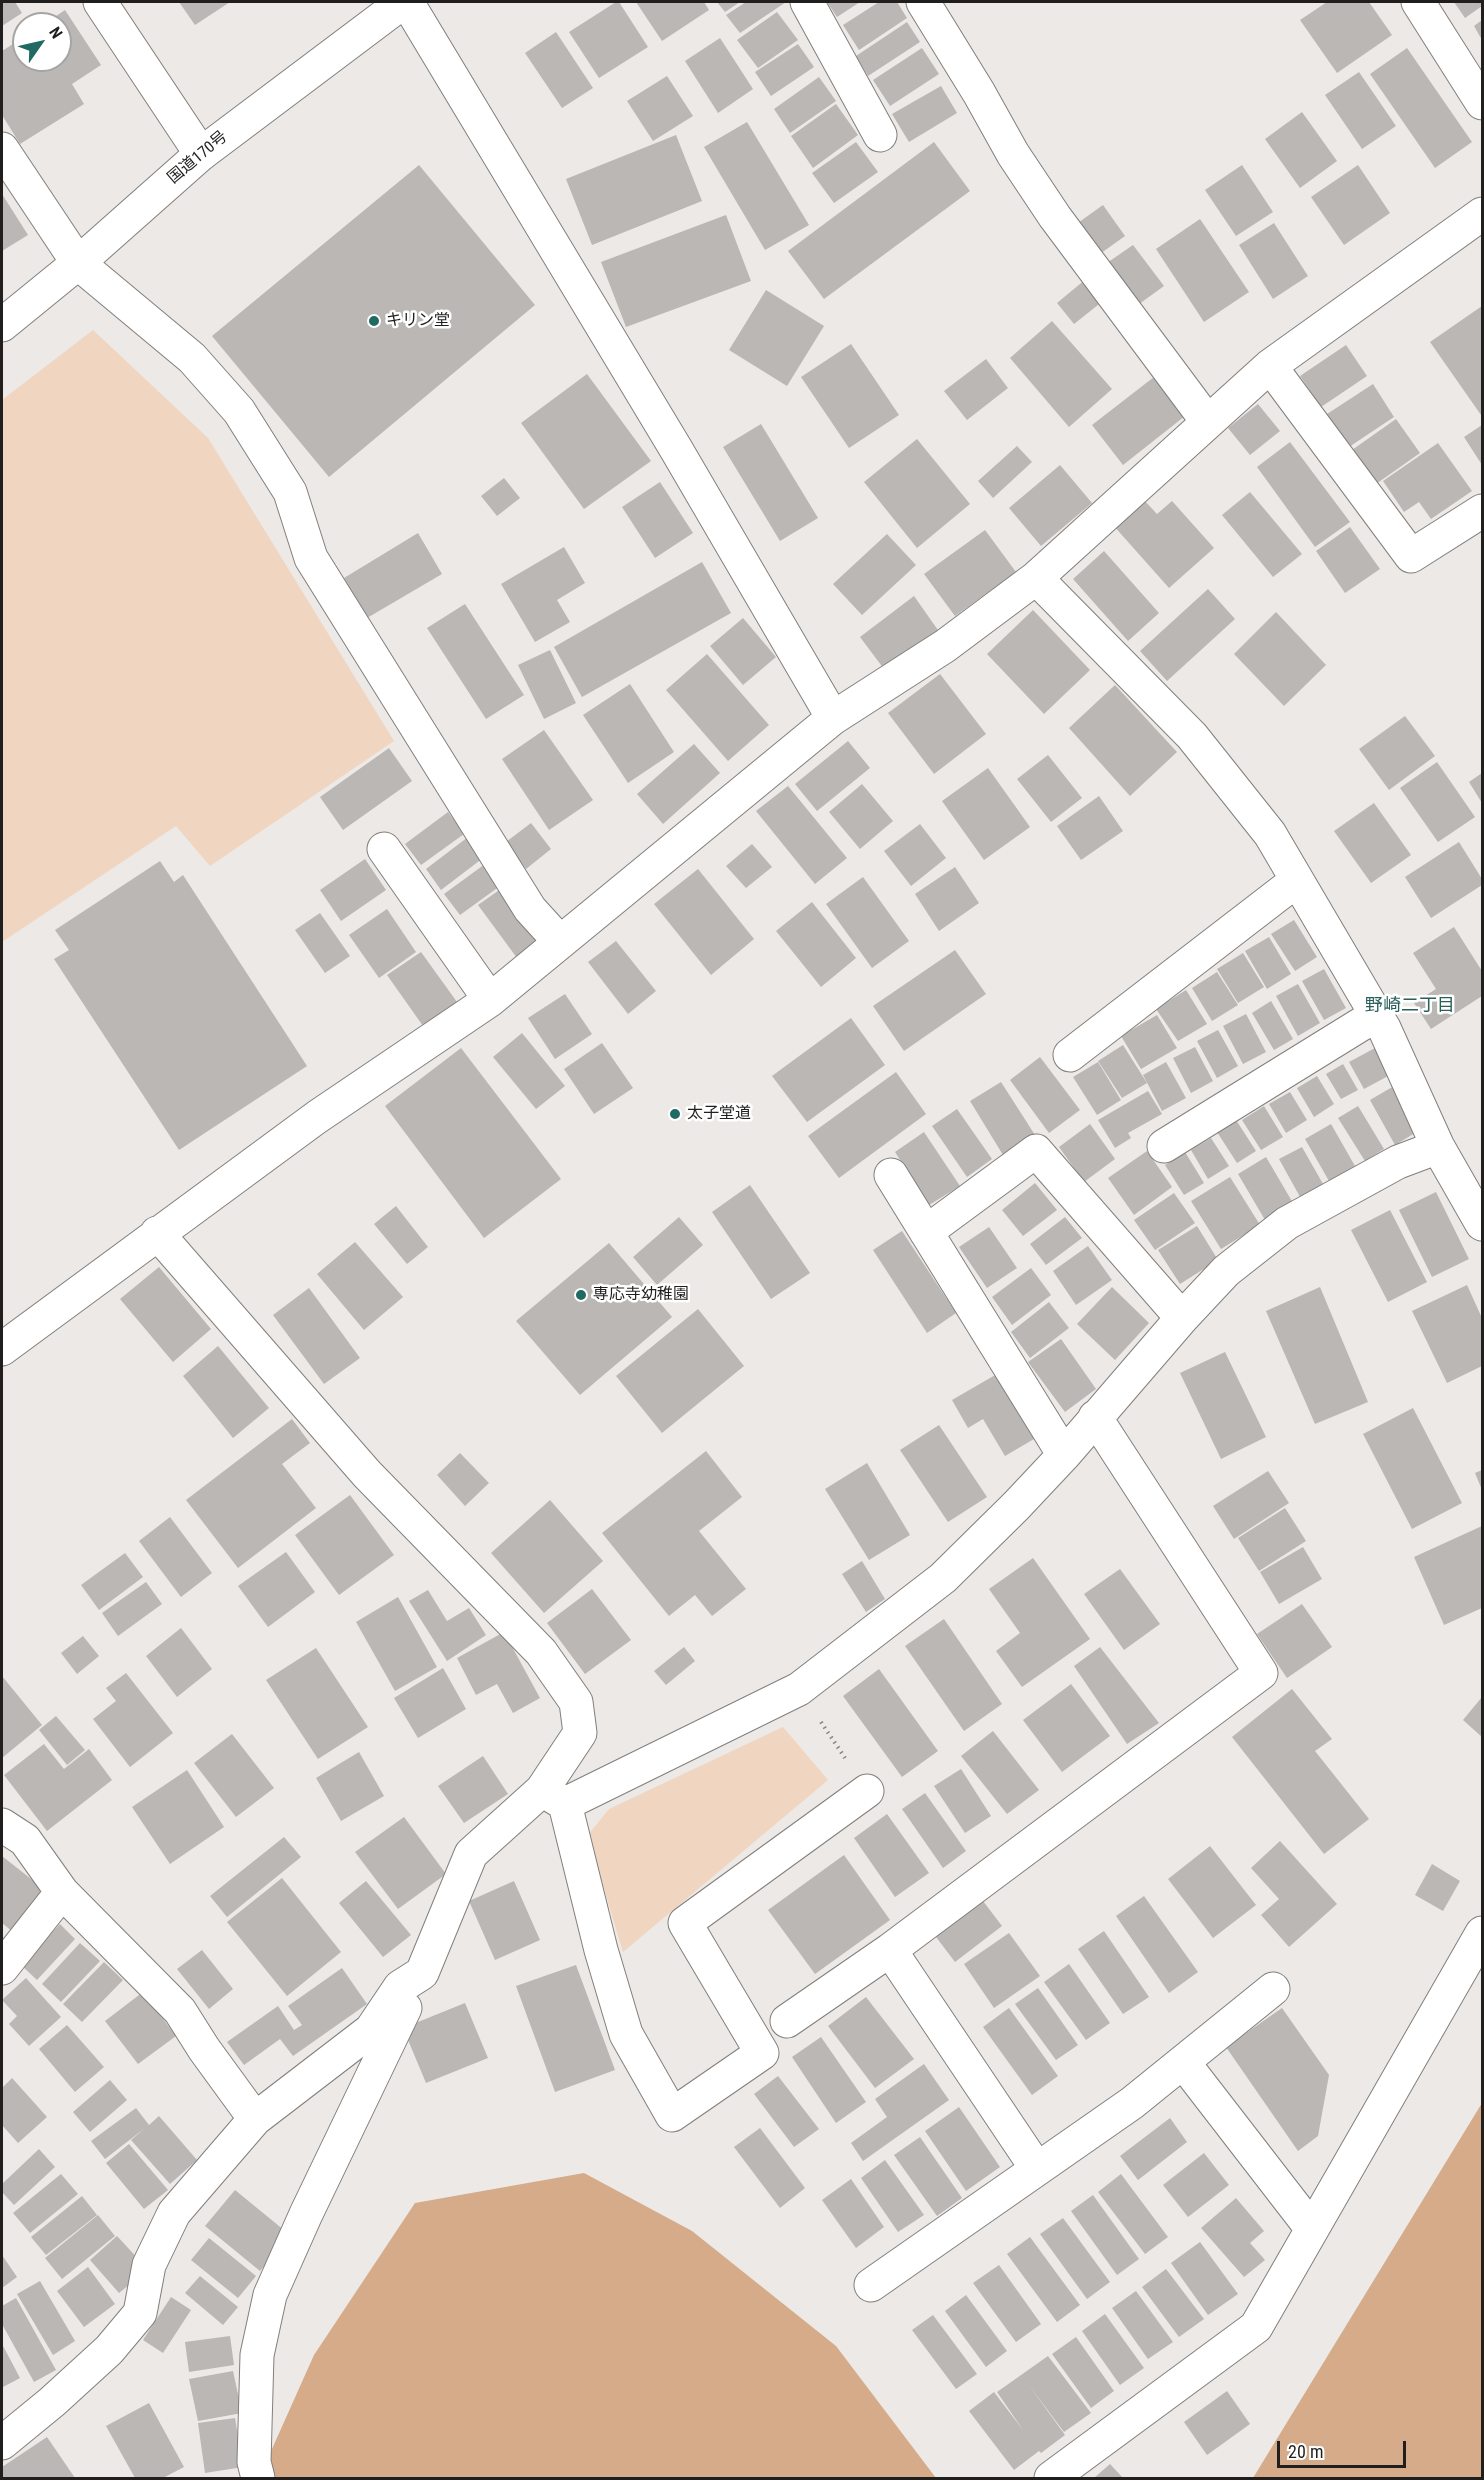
<!DOCTYPE html>
<meta charset="utf-8">
<style>
body{margin:0}
#map{position:relative;width:1484px;height:2480px;overflow:hidden;background:#ece9e6;font-family:"Roboto Condensed",sans-serif}
canvas{display:block}
.frame{position:absolute;inset:0;border:3px solid #201f1e;pointer-events:none}
.north{position:absolute;left:12px;top:12px;width:60px;height:60px;box-sizing:border-box;background:#fff;border:2px solid #a6a5a5;border-radius:50%;rotate:56deg;font-size:16px;font-weight:700;line-height:24px;text-align:center;color:#201f1e}
.north::after{content:'';display:block;margin:auto;width:21px;height:27px;background:#206a63;clip-path:polygon(50% 0,100% 100%,50% 72%,0 100%)}
.scale{position:absolute;left:1277px;top:2441px;width:129px;height:27px;box-sizing:border-box;border:3px solid #201f1e;border-top:0;padding-left:8px;font-size:18px;line-height:21px;white-space:nowrap;color:#201f1e;-webkit-text-stroke:4px #fff;paint-order:stroke}
</style>
<div id="map">
<canvas width="1484" height="2480"></canvas>
<div class="frame"></div>
<div class="north">N</div>
<div class="scale">20 m</div>
</div>
<script>
const context = document.querySelector('canvas').getContext('2d');
context.lineJoin = 'round';
function paint(path, color) {
  context.fillStyle = color;
  context.fill(path, 'evenodd');
}
function shape(rows) {
  const path = new Path2D();
  for (const r of rows) {
    path.moveTo(r[0], r[1]);
    for (let i = 2; i < r.length; i += 2) path.lineTo(r[i], r[i + 1]);
  }
  return path;
}
function strokePath(path, color, width, dash) {
  context.strokeStyle = color;
  context.lineWidth = width;
  context.lineCap = dash ? 'butt' : 'round';
  context.setLineDash(dash || []);
  context.stroke(path);
}
function write(font, color, halo, rows, align = 'center') {
  context.font = font + ' "Roboto Condensed","Noto Sans JP",sans-serif';
  context.lineWidth = 5;
  context.setLineDash([]);
  context.textBaseline = 'middle';
  context.strokeStyle = halo;
  context.fillStyle = color;
  for (const [text, x, y, turn = 0] of rows) {
    context.save();
    context.translate(x, y);
    context.rotate((+turn || 0) * Math.PI / 180);
    context.textAlign = isNaN(turn) ? turn : align;
    if (halo) context.strokeText(text, 0, 0);
    context.fillText(text, 0, 0);
    context.restore();
  }
}
paint(shape([
 [93,330,208,438,394,741,210,866,176,826,2,942,2,400],
 [783,1727,828,1780,623,1952,588,1835,609,1809]
]), '#f0d5c0');
paint(shape([
 [1482,2103,1482,2478,1253,2478],
 [584,2173,692,2231,836,2346,936,2478,259,2478,314,2355,415,2203]
]), '#d5ab89');
paint(shape([
 [2,2,15,2,22,13,2,26],
 [179,2,230,2,195,25],
 [616,2,619,2,648,47,599,78,569,32],
 [636,2,704,2,709,10,662,41],
 [717,2,740,2,725,12],
 [746,2,786,2,740,33,726,15],
 [827,2,860,2,837,17],
 [879,2,897,2,907,18,859,50,843,25],
 [1327,2,1369,2,1392,35,1337,73,1300,20],
 [1454,2,1482,2,1482,6,1465,18],
 [65,10,101,65,72,84,84,104,20,144,2,115,2,51,24,37,24,60,60,60,60,24,44,24],
 [777,12,798,40,758,68,737,40],
 [1482,20,1482,40,1474,26],
 [907,22,920,42,868,76,856,56],
 [556,32,593,88,562,108,525,53],
 [720,38,753,89,718,113,685,61],
 [798,44,814,67,771,96,755,72],
 [922,48,939,74,890,106,873,80],
 [1407,48,1472,142,1435,168,1370,74],
 [1359,72,1396,126,1362,149,1325,95],
 [667,76,693,116,653,141,627,101],
 [819,77,836,101,790,133,774,109],
 [941,86,957,113,909,142,892,114],
 [836,104,858,135,813,168,791,136],
 [1302,112,1337,161,1300,188,1265,139],
 [747,122,809,225,765,250,704,147],
 [676,135,702,201,592,245,566,179],
 [856,142,878,172,834,203,812,173],
 [934,142,970,191,824,299,788,251],
 [419,165,535,305,329,477,212,336],
 [1242,165,1273,212,1236,236,1205,190],
 [1358,165,1390,213,1344,245,1311,197],
 [2,194,28,235,2,251],
 [1103,205,1125,236,1097,256,1075,225],
 [726,215,751,281,626,327,601,262],
 [1200,219,1249,292,1204,322,1156,249],
 [1274,223,1308,276,1273,299,1239,245],
 [1133,245,1164,286,1135,307,1104,265],
 [1086,279,1103,301,1074,324,1057,303],
 [766,290,824,326,787,386,729,350],
 [1482,306,1482,414,1481,415,1430,342],
 [1052,321,1112,389,1069,427,1010,358],
 [851,344,899,415,849,448,801,377],
 [1346,345,1367,376,1321,407,1300,376],
 [986,359,1008,388,967,420,944,391],
 [587,374,651,461,584,509,521,423],
 [1154,377,1185,416,1123,465,1092,425],
 [1373,384,1394,417,1349,447,1327,414],
 [1258,404,1280,431,1250,455,1228,428],
 [1396,419,1420,453,1376,484,1352,450],
 [761,424,818,518,780,541,723,447],
 [1482,425,1482,465,1464,437],
 [917,439,970,504,917,548,864,482],
 [1290,442,1350,522,1315,547,1257,467],
 [1438,443,1472,491,1431,519,1419,502,1404,512,1383,481],
 [1017,446,1032,462,993,498,978,481],
 [1060,465,1092,503,1041,546,1009,508],
 [504,478,520,498,497,516,481,496],
 [660,482,693,533,655,558,622,507],
 [1250,492,1302,554,1273,577,1222,515],
 [1143,499,1157,514,1172,501,1214,548,1169,588,1113,525],
 [1350,527,1380,569,1345,593,1316,551],
 [985,530,1016,572,955,616,924,574],
 [418,533,442,574,367,618,344,578],
 [887,534,916,565,862,615,833,584],
 [564,547,585,583,557,600,570,622,535,642,501,584],
 [1104,551,1159,613,1128,641,1073,579],
 [702,562,731,613,582,697,554,647],
 [1208,589,1235,619,1167,681,1140,651],
 [914,596,940,633,887,673,860,637],
 [465,604,524,695,486,719,427,628],
 [1033,610,1090,670,1044,714,987,654],
 [1276,612,1326,665,1284,706,1234,654],
 [743,618,776,657,743,685,710,646],
 [550,650,576,703,544,719,518,665],
 [707,654,769,725,728,761,666,690],
 [940,674,986,734,934,774,888,713],
 [630,684,674,752,628,783,583,715],
 [1115,685,1177,752,1130,796,1069,728],
 [1405,716,1435,756,1389,790,1359,749],
 [544,730,593,800,549,830,502,759],
 [848,741,870,768,817,811,795,784],
 [694,744,720,773,663,824,637,794],
 [389,748,412,781,343,830,320,797],
 [1048,755,1082,798,1051,822,1017,779],
 [1437,762,1475,817,1438,842,1400,788],
 [988,768,1030,827,984,860,942,801],
 [1482,773,1482,803,1469,782],
 [862,784,893,821,860,849,829,812],
 [788,786,847,858,815,884,756,811],
 [1099,796,1123,831,1081,860,1057,826],
 [1374,803,1411,855,1371,883,1334,831],
 [448,812,464,834,421,865,405,844],
 [531,823,551,849,526,869,506,842],
 [920,824,946,858,911,886,884,851],
 [468,837,483,858,441,890,426,869],
 [1459,842,1482,879,1482,885,1431,918,1405,877],
 [752,844,772,867,746,888,726,866],
 [365,859,386,890,341,921,320,890],
 [160,861,174,882,183,875,307,1066,179,1150,54,959,69,950,55,930],
 [485,864,500,886,460,915,444,894],
 [955,867,979,903,939,931,915,894],
 [698,869,754,939,711,975,654,904],
 [863,877,909,941,872,968,826,904],
 [505,886,544,939,517,958,478,905],
 [812,902,856,958,821,987,776,931],
 [387,909,416,952,379,978,349,935],
 [320,913,350,956,325,973,295,930],
 [1294,920,1317,957,1295,971,1271,934],
 [1454,927,1482,971,1482,996,1431,1029,1414,1003,1436,989,1413,953],
 [1269,937,1291,974,1267,989,1245,951],
 [616,941,656,991,628,1014,588,962],
 [955,950,986,994,904,1051,873,1006],
 [421,952,457,1002,423,1026,387,975],
 [1243,953,1264,987,1238,1003,1217,969],
 [1324,969,1346,1008,1324,1020,1302,981],
 [1217,972,1238,1005,1212,1021,1192,988],
 [1298,984,1320,1023,1298,1036,1276,996],
 [1186,990,1207,1024,1178,1041,1156,1009],
 [565,994,592,1034,555,1059,528,1018],
 [1271,1001,1293,1039,1274,1050,1252,1013],
 [1246,1014,1266,1052,1243,1064,1223,1026],
 [1157,1015,1177,1048,1141,1069,1121,1036],
 [851,1018,885,1065,807,1122,772,1076],
 [1218,1030,1238,1066,1217,1078,1197,1041],
 [522,1033,565,1086,536,1109,493,1057],
 [602,1043,633,1088,594,1114,564,1069],
 [1123,1045,1147,1083,1122,1098,1098,1061],
 [1195,1047,1213,1081,1191,1093,1173,1058],
 [461,1048,561,1179,484,1238,385,1106],
 [1375,1048,1390,1075,1364,1089,1349,1062],
 [1040,1057,1080,1110,1049,1133,1010,1080],
 [1098,1062,1121,1100,1097,1115,1073,1077],
 [1166,1062,1186,1098,1162,1111,1143,1075],
 [1343,1064,1358,1090,1341,1099,1326,1074],
 [896,1072,926,1114,839,1178,808,1136],
 [1317,1076,1334,1104,1314,1117,1297,1088],
 [1001,1082,1035,1135,1003,1155,970,1101],
 [1394,1086,1420,1130,1395,1145,1370,1100],
 [1148,1091,1162,1114,1128,1133,1131,1138,1115,1148,1098,1120],
 [1290,1092,1307,1120,1286,1133,1269,1104],
 [1264,1106,1283,1137,1261,1150,1242,1120],
 [1358,1106,1384,1149,1365,1161,1338,1118],
 [957,1109,992,1159,967,1177,932,1126],
 [1236,1120,1256,1151,1237,1163,1217,1132],
 [1090,1124,1115,1159,1084,1182,1059,1147],
 [1331,1124,1355,1166,1329,1181,1305,1139],
 [924,1132,960,1186,929,1205,895,1152],
 [1211,1138,1229,1166,1208,1179,1191,1150],
 [1302,1147,1327,1191,1304,1204,1279,1159],
 [1147,1151,1172,1187,1134,1215,1108,1178],
 [1185,1152,1204,1183,1184,1195,1165,1165],
 [1266,1157,1293,1203,1265,1220,1238,1174],
 [1230,1177,1260,1225,1221,1249,1191,1201],
 [1035,1183,1057,1210,1023,1236,1002,1210],
 [750,1185,810,1273,771,1299,712,1212],
 [1436,1192,1469,1259,1432,1277,1399,1210],
 [1174,1193,1195,1223,1155,1250,1134,1220],
 [396,1206,428,1247,407,1264,374,1224],
 [1390,1210,1427,1282,1388,1302,1351,1230],
 [679,1217,703,1245,657,1285,633,1257],
 [1065,1217,1082,1238,1046,1265,1030,1244],
 [1197,1226,1218,1260,1180,1284,1158,1250],
 [989,1227,1017,1268,987,1288,959,1247],
 [902,1231,956,1313,927,1333,873,1250],
 [355,1242,403,1297,364,1330,317,1274],
 [609,1243,672,1317,580,1395,516,1321],
 [1088,1246,1112,1280,1076,1305,1053,1271],
 [159,1267,211,1329,173,1362,120,1299],
 [1031,1268,1051,1295,1012,1325,992,1297],
 [1467,1285,1482,1318,1482,1366,1447,1383,1412,1311],
 [1112,1287,1149,1323,1115,1360,1077,1324],
 [1320,1287,1368,1402,1315,1424,1266,1311],
 [309,1288,360,1358,324,1384,273,1315],
 [1049,1302,1069,1328,1030,1358,1011,1332],
 [698,1309,744,1366,662,1433,616,1376],
 [1061,1339,1096,1389,1065,1412,1028,1362],
 [218,1346,269,1408,233,1438,183,1376],
 [1225,1352,1266,1437,1221,1459,1180,1373],
 [997,1374,1034,1439,1005,1456,983,1419,968,1428,952,1400],
 [1413,1408,1462,1503,1412,1529,1363,1434],
 [292,1419,310,1443,282,1464,316,1508,238,1568,186,1500],
 [939,1425,987,1497,948,1522,900,1450],
 [706,1451,742,1497,699,1531,746,1589,712,1616,695,1595,669,1616,602,1533],
 [460,1453,489,1483,465,1506,437,1475],
 [867,1463,910,1535,869,1560,825,1489],
 [1482,1470,1482,1490,1475,1473],
 [1268,1471,1289,1503,1234,1539,1213,1506],
 [350,1495,394,1555,339,1595,295,1535],
 [550,1500,603,1561,544,1613,491,1553],
 [1285,1508,1306,1541,1259,1571,1238,1538],
 [170,1517,212,1573,181,1597,139,1541],
 [1482,1526,1482,1608,1444,1625,1414,1557],
 [1303,1547,1322,1579,1279,1604,1260,1572],
 [286,1552,315,1592,268,1627,238,1586],
 [125,1553,143,1577,99,1610,81,1585],
 [1033,1558,1090,1639,1022,1687,996,1651,1020,1633,989,1589],
 [862,1561,885,1599,866,1612,842,1574],
 [1120,1569,1160,1624,1124,1650,1084,1594],
 [146,1582,162,1604,118,1636,102,1613],
 [592,1589,631,1640,585,1674,547,1623],
 [428,1590,447,1621,469,1608,486,1635,447,1661,409,1601],
 [398,1597,437,1667,395,1691,356,1622],
 [1302,1604,1332,1647,1287,1678,1257,1634],
 [944,1619,1002,1704,964,1731,905,1646],
 [181,1628,212,1669,177,1697,146,1656],
 [504,1632,540,1698,513,1713,497,1684,476,1695,457,1658],
 [83,1636,99,1656,77,1674,61,1653],
 [684,1647,695,1661,666,1685,654,1671],
 [1100,1647,1159,1723,1127,1744,1074,1666],
 [316,1648,368,1727,318,1759,266,1680],
 [443,1668,466,1709,418,1738,394,1698],
 [879,1669,938,1751,902,1777,843,1696],
 [126,1673,173,1733,130,1767,93,1719,116,1701,106,1688],
 [2,1676,42,1725,2,1758],
 [1071,1684,1110,1736,1062,1772,1023,1720],
 [1292,1689,1332,1739,1315,1751,1369,1819,1324,1854,1232,1737],
 [1482,1697,1482,1737,1463,1720],
 [56,1716,85,1750,67,1765,39,1730],
 [993,1731,1039,1790,1007,1814,961,1756],
 [232,1734,274,1788,236,1817,194,1763],
 [44,1744,64,1769,89,1749,112,1780,47,1831,4,1775],
 [359,1752,384,1796,341,1821,316,1778],
 [483,1756,508,1794,464,1823,438,1786],
 [961,1769,991,1816,965,1833,934,1786],
 [187,1770,224,1827,170,1864,132,1807],
 [925,1793,966,1851,943,1868,902,1809],
 [887,1814,929,1873,895,1897,854,1838],
 [404,1817,446,1874,398,1909,355,1852],
 [284,1837,301,1857,227,1917,210,1896],
 [1280,1841,1337,1904,1289,1947,1261,1915,1279,1899,1251,1868],
 [1210,1846,1256,1905,1213,1938,1168,1879],
 [844,1855,890,1920,815,1974,768,1910],
 [2,1856,45,1890,13,1932,2,1923],
 [1432,1864,1460,1881,1443,1911,1415,1895],
 [282,1878,341,1952,287,1996,227,1922],
 [366,1881,411,1935,383,1957,339,1903],
 [514,1881,540,1940,495,1960,469,1901],
 [1144,1896,1198,1972,1169,1993,1116,1916],
 [980,1897,1002,1926,955,1962,933,1933],
 [60,1924,75,1939,37,1980,21,1965],
 [1104,1931,1149,1997,1123,2014,1078,1949],
 [1009,1933,1040,1976,994,2008,964,1964],
 [80,1943,100,1961,61,2002,42,1984],
 [202,1950,233,1989,209,2009,177,1969],
 [104,1962,123,1980,82,2022,63,2004],
 [1069,1964,1110,2023,1086,2040,1044,1982],
 [576,1965,615,2070,555,2092,516,1986],
 [342,1968,367,2004,293,2056,280,2039,244,2065,227,2042,278,2006,294,2030,302,2025,288,2006],
 [26,1978,61,2017,29,2046,9,2024,17,2016,2,2000],
 [1038,1988,1078,2045,1056,2060,1015,2004],
 [143,1992,176,2036,138,2064,105,2021],
 [866,1997,914,2059,875,2088,828,2026],
 [465,2003,488,2058,426,2083,403,2028],
 [1009,2008,1058,2076,1032,2095,983,2027],
 [1282,2008,1329,2075,1318,2136,1298,2151,1226,2047],
 [67,2025,104,2067,75,2092,39,2049],
 [821,2037,866,2102,836,2123,792,2057],
 [924,2064,949,2100,863,2161,851,2143,887,2117,875,2099],
 [778,2076,819,2129,794,2147,754,2094],
 [12,2078,47,2117,18,2143,2,2125,2,2088],
 [110,2080,127,2100,90,2132,73,2112],
 [959,2107,1000,2167,966,2191,925,2131],
 [136,2108,149,2125,159,2116,197,2160,170,2184,131,2140,145,2128,105,2159,91,2141],
 [1170,2118,1187,2142,1138,2180,1120,2156],
 [760,2128,805,2188,780,2208,734,2147],
 [920,2137,962,2198,937,2216,894,2155],
 [129,2144,168,2190,144,2209,106,2163],
 [39,2149,55,2167,14,2205,2,2192,2,2184],
 [1204,2153,1229,2185,1188,2217,1163,2185],
 [885,2160,924,2215,898,2232,861,2178],
 [61,2174,78,2194,30,2233,13,2213],
 [1121,2174,1168,2237,1145,2254,1098,2192],
 [851,2179,884,2227,856,2248,822,2200],
 [235,2190,290,2235,260,2271,205,2226],
 [1093,2195,1139,2259,1117,2275,1071,2211],
 [82,2196,97,2215,46,2255,31,2237],
 [1236,2198,1264,2231,1250,2243,1265,2260,1244,2277,1201,2228],
 [98,2215,115,2236,62,2279,45,2258],
 [1063,2218,1110,2282,1087,2299,1040,2234],
 [117,2236,142,2263,140,2276,119,2293,90,2260],
 [1030,2237,1080,2305,1057,2322,1007,2254],
 [209,2238,256,2276,238,2298,191,2260],
 [1200,2242,1238,2294,1208,2315,1171,2263],
 [2,2255,17,2277,2,2288],
 [999,2265,1041,2324,1016,2342,973,2283],
 [88,2267,115,2304,84,2327,57,2291],
 [1166,2269,1204,2319,1179,2337,1142,2287],
 [200,2276,238,2307,223,2325,185,2293],
 [40,2281,75,2341,53,2355,17,2294],
 [1136,2291,1173,2342,1148,2359,1112,2308],
 [966,2295,1007,2351,986,2367,945,2311],
 [171,2297,191,2310,163,2353,143,2340],
 [16,2298,56,2370,34,2382,2,2324,2,2306],
 [1105,2314,1144,2368,1120,2385,1082,2331],
 [933,2315,977,2374,956,2389,912,2330],
 [230,2336,234,2365,189,2372,185,2342],
 [1076,2337,1114,2391,1091,2408,1052,2354],
 [2,2344,20,2378,3,2387,2,2384],
 [1048,2356,1091,2413,1064,2432,1028,2384,1065,2435,1041,2453,1039,2451,1014,2470,969,2411,994,2392,1023,2430,997,2392],
 [233,2371,242,2413,198,2421,189,2379],
 [1227,2391,1250,2424,1207,2455,1184,2422],
 [149,2403,184,2467,163,2478,135,2478,106,2426],
 [235,2418,243,2467,205,2473,198,2423],
 [47,2437,75,2478,2,2478,2,2467],
 [1110,2464,1123,2478,1094,2478]
]), '#bab7b4');
const minor = shape([
 [100,2,201,154],
 [407,2,676,449,833,718],
 [807,2,880,135],
 [923,2,979,93,1013,154,1055,217,1207,421],
 [1418,2,1482,103],
 [2,149,78,263,192,358,239,411,290,492,311,558,530,909,560,942],
 [1270,366,1411,556,1482,511],
 [1036,578,1192,736,1270,834,1384,1028,1438,1147,1482,1224],
 [384,849,490,1000],
 [1070,1055,1296,881],
 [1164,1146,1376,1015],
 [891,1175,1064,1455],
 [926,1232,1036,1151,1182,1318],
 [2,1349,317,1117,490,1000,833,718,945,646,1036,578,1270,366,1482,214],
 [542,1790,565,1804,799,1689,943,1578,1016,1506,1064,1455,1182,1318,1226,1271,1287,1223,1398,1162,1438,1147],
 [565,1804,601,1950,626,2034,672,2115,762,2053,685,1923,867,1791],
 [2,1825,25,1840,62,1892,180,2011,204,2049,255,2119],
 [890,1950,1037,2169],
 [2,1968,62,1892],
 [787,2021,890,1950,1261,1673,1095,1417],
 [1183,2062,1312,2229],
 [871,2285,1132,2103,1273,1989],
 [2,2443,52,2402,109,2350,140,2313,149,2265,174,2213,255,2119,371,2030,400,1987,422,1973,471,1854,542,1790,580,1733,576,1702,541,1652,367,1474,157,1233],
 [258,2478,254,2462,257,2355,270,2295,306,2214,405,2008],
 [1051,2478,1256,2327,1482,1933]
]);
const highway = shape([
 [2,325,78,263,201,154,403,2]
]);
strokePath(minor, '#827f7c', 35);
strokePath(highway, '#827f7c', 35);
strokePath(shape([
 [821,1722,845,1758]
]), '#878583', 4, [1.5, 4.5]);
strokePath(minor, '#fff', 33);
strokePath(highway, '#fff', 33);
for (const [x, y, r, color] of [
 [374,321,6,"#206a63"],
 [675,1114,6,"#206a63"],
 [581,1295,6,"#206a63"]
]) {
  const dot = new Path2D();
  dot.arc(x, y, r, 0, 2 * Math.PI);
  context.fillStyle = color;
  context.fill(dot);
  strokePath(dot, '#fff', 2);
}
write('16px', '#201f1e', '#fff', [
 ["国道170号",198,158,-40]
]);
write('16px', '#201f1e', '#fff', [
 ["キリン堂",386,321],
 ["太子堂道",687,1114],
 ["専応寺幼稚園",593,1295]
], 'left');
write('18px', '#28605a', '#fff', [
 ["野崎二丁目",1410,1006]
]);
</script>
